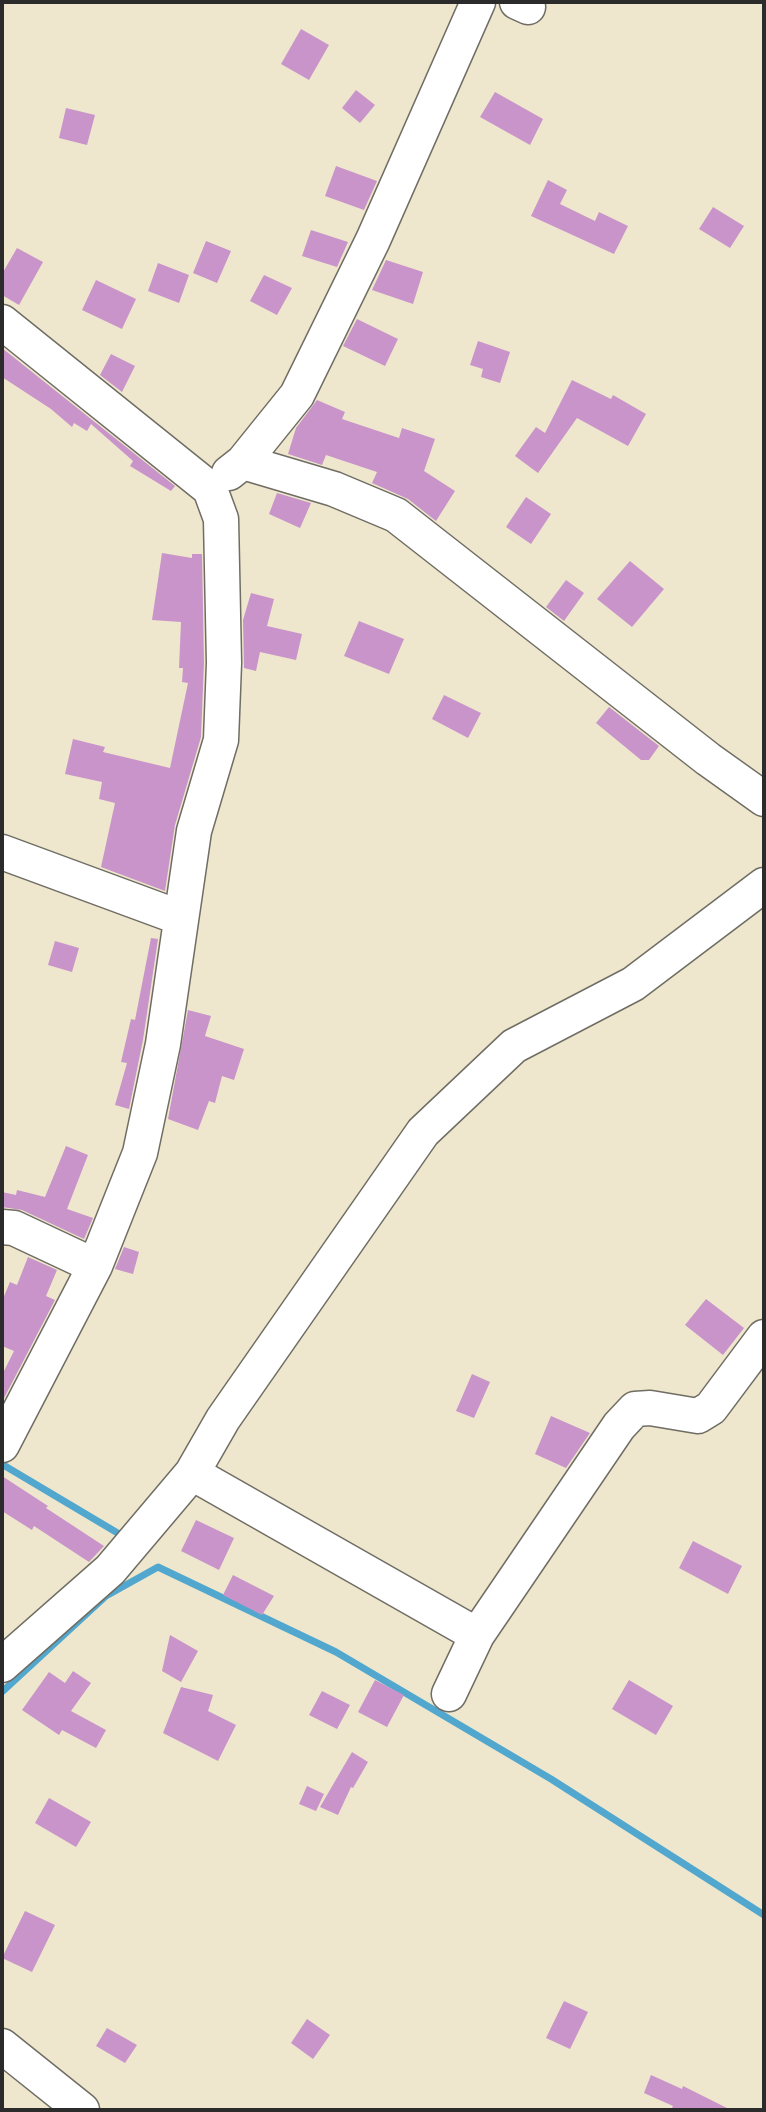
<!DOCTYPE html>
<style>
body{margin:0}
#map{position:relative;width:766px;height:2112px;overflow:hidden;background:#eee7cd;font-family:"Architects Daughter",sans-serif}
canvas{display:block}
.frame{position:absolute;inset:0;border:4px solid #2b2b2b;pointer-events:none}
</style>
<div id="map">
<canvas width="766" height="2112"></canvas>
<div class="frame"></div>
</div>
<script>
const context = document.querySelector('canvas').getContext('2d');
context.lineJoin = 'round';
function shape(rows) {
  const path = new Path2D();
  for (const r of rows) {
    path.moveTo(r[0], r[1]);
    for (let i = 2; i < r.length; i += 2) path.lineTo(r[i], r[i + 1]);
  }
  return path;
}
function strokePath(path, color, width, dash) {
  context.strokeStyle = color;
  context.lineWidth = width;
  context.lineCap = dash ? 'butt' : 'round';
  context.setLineDash(dash || []);
  context.stroke(path);
}
function paint(path, color) {
  context.fillStyle = color;
  context.fill(path, 'evenodd');
}
strokePath(shape([
 [5,1466,126,1538],
 [2,1692,106,1596,158,1567,336,1652,551,1779,764,1915]
]), '#52a7ce', 7);
paint(shape([
 [301,29,329,45,309,80,281,64],
 [356,90,375,105,360,123,342,108],
 [495,92,543,119,530,145,480,117],
 [66,108,95,115,87,145,59,138],
 [336,166,377,181,364,210,325,196],
 [548,180,567,190,560,204,595,221,599,212,628,226,614,254,531,216],
 [713,207,744,226,730,248,699,229],
 [311,230,348,242,337,267,302,256],
 [206,241,231,251,217,283,193,273],
 [17,248,43,262,19,305,2,295,2,274],
 [386,260,423,272,413,304,372,290],
 [158,263,189,275,179,303,148,291],
 [264,275,292,288,277,315,250,301],
 [96,280,136,299,122,329,82,310],
 [357,319,398,339,385,366,343,346],
 [478,341,510,352,500,383,481,377,483,369,470,365],
 [2,348,175,486,171,491,130,466,133,461,91,424,87,431,74,423,72,427,51,409,2,377],
 [111,354,135,366,122,392,100,375],
 [572,380,611,399,613,395,646,414,628,446,577,418,538,473,515,456,536,427,545,433],
 [317,400,345,412,342,419,399,438,402,428,435,439,424,471,455,491,436,521,408,499,372,483,377,472,326,455,322,465,288,454,296,428],
 [277,493,311,503,300,528,269,514],
 [526,497,551,514,531,544,506,527],
 [162,553,192,558,192,554,202,554,204,663,201,737,175,825,165,891,101,867,115,803,99,799,102,782,65,774,73,739,105,747,103,752,170,768,188,683,182,682,183,668,179,668,181,622,152,620],
 [630,561,664,589,632,627,597,599],
 [566,580,584,593,564,621,546,607],
 [251,593,274,599,267,626,302,634,296,660,260,652,256,671,244,668,243,620],
 [359,621,404,639,389,674,344,656],
 [444,695,481,713,468,738,432,719],
 [609,707,659,746,649,760,641,760,596,723],
 [151,938,158,939,143,1040,129,1109,115,1105,127,1063,121,1062,131,1019,135,1020],
 [55,941,79,948,72,972,48,965],
 [188,1010,211,1016,205,1036,244,1049,234,1080,222,1076,215,1103,209,1101,198,1130,168,1119],
 [66,1146,88,1155,67,1209,93,1218,84,1239,22,1210,2,1207,2,1192,16,1195,17,1190,45,1197],
 [124,1247,139,1252,133,1274,115,1269],
 [28,1257,57,1270,46,1296,55,1300,2,1402,2,1375,14,1351,2,1346,2,1301,10,1282,17,1285],
 [706,1299,744,1328,723,1355,685,1325],
 [472,1374,490,1382,474,1418,456,1411],
 [551,1416,590,1433,566,1468,535,1454],
 [2,1476,48,1506,46,1508,104,1546,89,1562,34,1526,32,1530,2,1511],
 [196,1520,234,1538,219,1570,181,1551],
 [693,1541,742,1566,728,1594,679,1568],
 [233,1575,274,1596,262,1615,223,1595],
 [170,1635,198,1651,181,1682,162,1671],
 [73,1671,91,1683,71,1711,106,1730,96,1748,62,1730,59,1735,22,1710,49,1672,65,1683],
 [375,1680,404,1695,387,1727,358,1712],
 [629,1680,673,1706,656,1735,612,1709],
 [181,1687,213,1695,208,1711,236,1725,218,1761,163,1733],
 [322,1691,350,1705,337,1729,309,1715],
 [352,1752,368,1762,353,1788,351,1787,338,1815,320,1807],
 [307,1786,324,1794,316,1811,299,1804],
 [49,1798,91,1822,76,1847,35,1823],
 [25,1911,55,1925,32,1972,2,1958],
 [564,2001,588,2012,570,2049,546,2038],
 [307,2019,330,2035,313,2059,291,2043],
 [107,2028,137,2045,125,2063,96,2046],
 [651,2075,682,2089,683,2086,731,2110,671,2110,673,2106,644,2093]
]), '#c994ca');
const minor = shape([
 [517,2,528,7],
 [2,322,210,489,221,519,224,663,221,740,194,831,163,1044,140,1153,95,1266,2,1445],
 [243,462,334,489,396,515,708,759,764,799],
 [229,473,243,462,297,395,373,240,478,2],
 [2,852,181,918],
 [2,1227,14,1228,95,1266],
 [192,1473,477,1635],
 [2,1665,110,1570,192,1473,223,1419,423,1132,514,1046,633,984,764,885],
 [449,1694,477,1635,619,1426,635,1409,650,1408,698,1416,711,1408,764,1337],
 [2,2046,82,2110]
]);
strokePath(minor, '#6f6d64', 37);
strokePath(minor, '#fff', 34);
</script>
